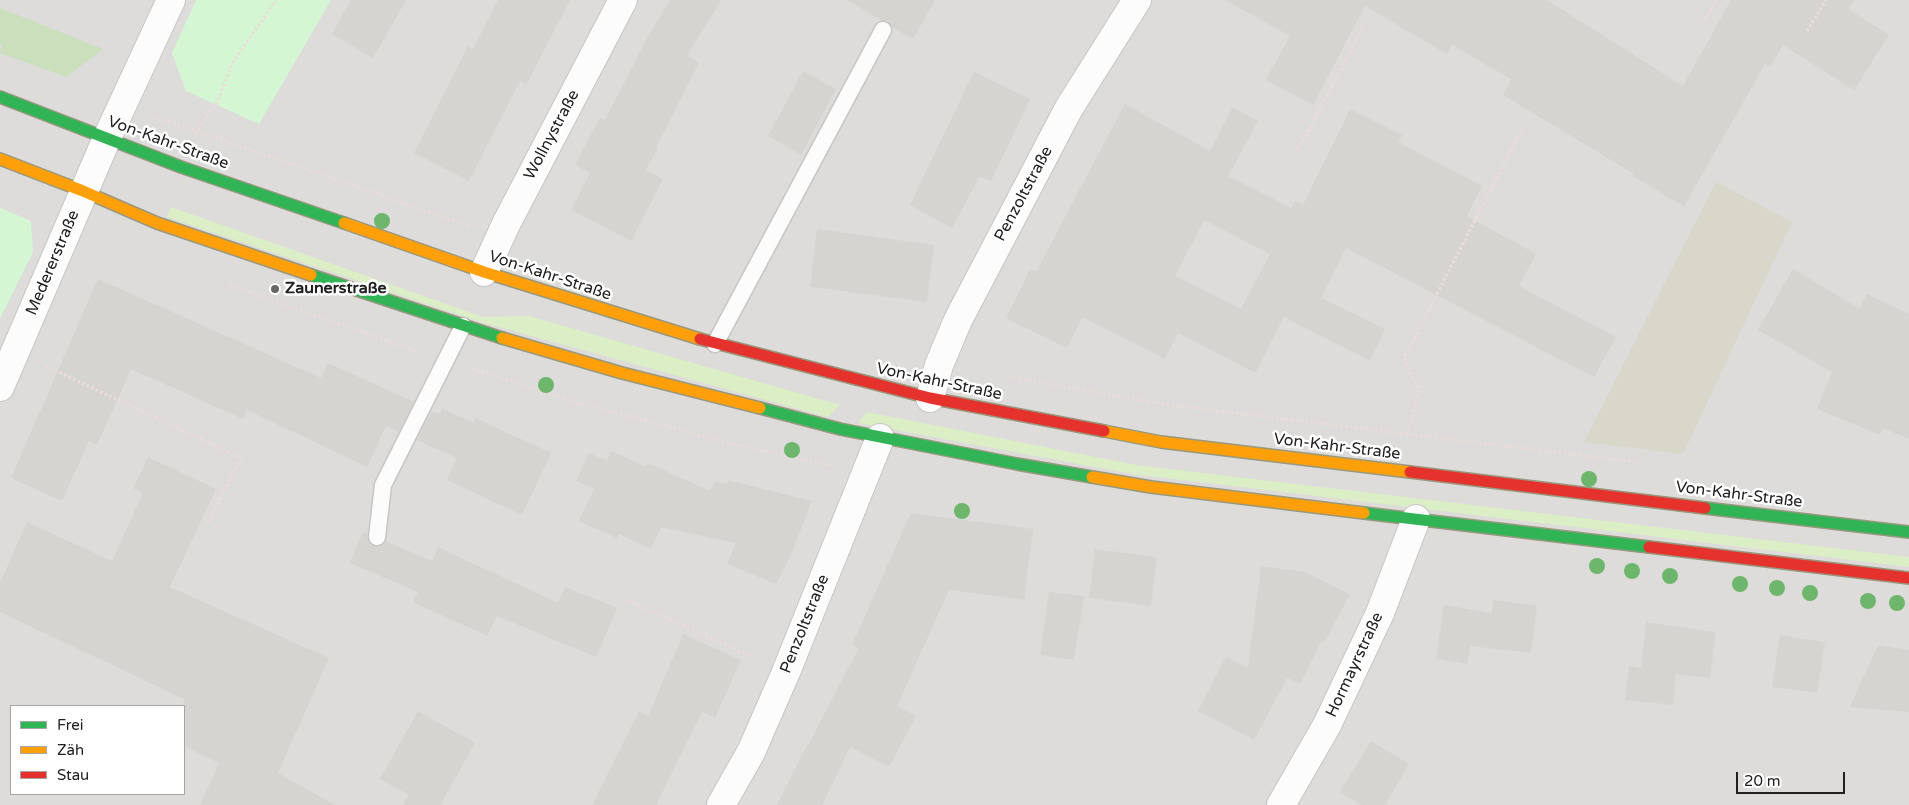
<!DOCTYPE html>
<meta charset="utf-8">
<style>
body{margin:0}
#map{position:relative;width:1909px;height:805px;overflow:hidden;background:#eeece8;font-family:"Varela Round",sans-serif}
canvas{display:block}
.legend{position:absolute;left:10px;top:705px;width:175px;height:90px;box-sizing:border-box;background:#fff;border:1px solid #a6a6a6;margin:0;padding:6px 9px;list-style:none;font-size:15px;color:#202020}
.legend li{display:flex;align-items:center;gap:10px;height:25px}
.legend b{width:25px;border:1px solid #a6a6a6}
.scale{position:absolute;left:1736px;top:772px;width:109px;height:22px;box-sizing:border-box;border:2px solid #202020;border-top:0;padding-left:6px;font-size:15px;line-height:18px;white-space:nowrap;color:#202020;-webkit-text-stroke:4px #fff;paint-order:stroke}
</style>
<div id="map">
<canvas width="1909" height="805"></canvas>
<ul class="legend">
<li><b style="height:6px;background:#30b455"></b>Frei</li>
<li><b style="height:6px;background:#ff9f0a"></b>Zäh</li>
<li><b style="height:6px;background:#e5322d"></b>Stau</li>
</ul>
<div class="scale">20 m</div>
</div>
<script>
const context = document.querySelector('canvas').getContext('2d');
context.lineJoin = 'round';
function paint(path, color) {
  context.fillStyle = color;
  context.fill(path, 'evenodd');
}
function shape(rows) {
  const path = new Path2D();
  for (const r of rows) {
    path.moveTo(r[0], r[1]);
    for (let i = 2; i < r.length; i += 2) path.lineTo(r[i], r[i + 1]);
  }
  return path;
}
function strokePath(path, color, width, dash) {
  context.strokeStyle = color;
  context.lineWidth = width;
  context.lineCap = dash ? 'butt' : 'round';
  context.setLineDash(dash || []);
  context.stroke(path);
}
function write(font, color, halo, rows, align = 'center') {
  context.font = font + ' "Varela Round",sans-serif';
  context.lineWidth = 5;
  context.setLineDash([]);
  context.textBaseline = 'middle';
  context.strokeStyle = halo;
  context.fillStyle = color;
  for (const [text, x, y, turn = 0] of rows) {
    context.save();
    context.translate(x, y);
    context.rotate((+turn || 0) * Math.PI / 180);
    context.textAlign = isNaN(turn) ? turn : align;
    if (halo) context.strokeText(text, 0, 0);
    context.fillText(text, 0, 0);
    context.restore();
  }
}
paint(shape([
 [0,0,1909,0,1909,805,0,805],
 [11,706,184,706,184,794,11,794]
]), '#dddcda');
paint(shape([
 [1716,182,1792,222,1683,454,1584,442]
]), '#d9d7c9');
paint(shape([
 [171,207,483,317,529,316,840,405,828,417,481,322,167,217],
 [867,412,1136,465,1909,557,1909,567,1133,474,858,423]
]), '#dceec5');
paint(shape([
 [0,8,103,49,66,77,0,53,2,44,0,43]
]), '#cadfbb');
paint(shape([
 [196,0,331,0,259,124,186,91,172,53],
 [0,208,31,221,33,252,0,319]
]), '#d5f6d3');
paint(shape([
 [351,0,406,0,373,58,332,34],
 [498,0,570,0,526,85,520,81,469,181,414,153,468,46,473,49],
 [670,0,721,0,687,56,699,63,656,147,658,148,646,170,663,179,631,241,571,210,590,173,575,165,600,118,605,120,651,31],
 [847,0,935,0,913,39,892,27,888,21,881,20],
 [1225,0,1547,0,1683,86,1731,0,1854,0,1848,9,1889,35,1854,90,1783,45,1770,67,1765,64,1684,206,1632,176,1634,174,1503,95,1511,79,1452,45,1447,54,1365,6,1313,105,1266,80,1290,36],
 [803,71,836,89,801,155,768,136],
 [974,72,1030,99,991,181,980,176,952,228,910,205],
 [1125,104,1210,151,1233,107,1258,121,1228,176,1291,208,1295,201,1303,205,1350,109,1402,135,1398,142,1482,186,1467,216,1536,254,1519,286,1616,337,1594,377,1346,248,1321,298,1385,329,1370,360,1284,317,1255,373,1178,333,1165,359,1082,317,1067,348,1006,318,1030,269,1036,272],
 [1204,220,1270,254,1241,309,1175,276],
 [817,229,934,245,927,302,810,287],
 [1793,269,1860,309,1867,294,1909,314,1909,439,1883,428,1880,435,1817,409,1832,372,1758,330],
 [98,279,321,378,328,363,414,402,399,432,386,426,367,467,247,410,243,419,131,369,97,445,89,441,62,501,11,478],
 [442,408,473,423,476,418,551,453,522,515,447,480,457,458,417,440,432,411,440,414],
 [611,451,646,467,648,463,710,491,714,482,727,484,728,480,812,501,790,557,776,584,727,564,736,543,661,527,651,549,619,534,617,538,579,521,594,489,576,481,589,453,607,461],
 [148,457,216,489,170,587,329,658,278,773,335,805,200,805,219,763,184,746,184,699,0,612,0,583,27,522,112,561,143,493,133,488],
 [911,513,1033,529,1024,600,949,590,897,706,916,716,889,767,850,747,822,805,777,805,807,745,808,745,859,648,852,645],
 [363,532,367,533,368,540,371,545,380,546,386,541,432,561,438,547,558,603,565,587,617,608,596,657,497,616,487,636,413,602,418,592,350,563],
 [1095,549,1157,557,1151,606,1089,598],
 [1261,566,1305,572,1350,594,1325,641,1322,640,1300,684,1287,678,1254,740,1198,711,1226,657,1248,668],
 [1049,592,1084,596,1074,660,1040,655],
 [1493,600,1537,606,1531,653,1470,646,1467,664,1436,659,1444,605,1492,613],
 [1646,622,1716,632,1710,678,1676,674,1673,705,1625,700,1629,666,1641,668],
 [683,634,741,660,715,718,702,712,656,805,592,805,639,711,648,716],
 [1780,635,1825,642,1817,693,1772,687],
 [1878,645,1909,650,1909,712,1850,707],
 [418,711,475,743,440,805,403,805,409,795,380,779],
 [1371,741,1409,764,1385,805,1362,805,1340,792]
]), '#d6d4d1');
const lane = shape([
 [715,344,883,30],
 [377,537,383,485,463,326]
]);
const street = shape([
 [484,272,506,224,623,0],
 [0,387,107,138,171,0],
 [930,398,939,365,958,320,1069,108,1137,0],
 [721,805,751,752,786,672,880,438],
 [1281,805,1327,725,1380,613,1416,519]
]);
const fast = shape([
 [0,97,181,167,344,223],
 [311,275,502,338],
 [760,408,840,429,1017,464,1092,477],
 [1705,508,1909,532],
 [1364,513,1649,547]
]);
const slow = shape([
 [0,159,83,191,157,223,311,275],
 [344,223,484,272,700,339],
 [502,338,622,373,760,408],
 [1104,431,1161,442,1410,472],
 [1092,477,1151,487,1364,513]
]);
const jam = shape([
 [700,339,930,398,1104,431],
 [1410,472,1705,508],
 [1649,547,1909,578]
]);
strokePath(lane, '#c7c6c4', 19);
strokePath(street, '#c7c6c4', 30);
strokePath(fast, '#98987f', 14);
strokePath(slow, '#98987f', 14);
strokePath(jam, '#98987f', 14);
strokePath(shape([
 [1705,19,1716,0],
 [1807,31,1826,0],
 [154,117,197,131,469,226],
 [194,138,197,131,216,104,233,62,276,0],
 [1294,153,1307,134,1364,25],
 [229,285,419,352],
 [46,366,241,458,207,524],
 [472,369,579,403,729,443,833,466],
 [1009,377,1170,405,1456,440,1627,461,1639,464],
 [1407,436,1419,389,1404,358,1524,125],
 [628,601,756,658]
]), '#ecdbd9', 3, [2.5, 2.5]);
strokePath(lane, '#fcfcfc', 16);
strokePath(street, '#fcfcfc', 28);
strokePath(fast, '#30b455', 11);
strokePath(slow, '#ff9f0a', 11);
strokePath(jam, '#e5322d', 11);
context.fillStyle = '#6db66c';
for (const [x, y] of [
 [382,221],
 [546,385],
 [792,450],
 [1589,479],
 [962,511],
 [1597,566],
 [1632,571],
 [1670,576],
 [1740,584],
 [1777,588],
 [1810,593],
 [1868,601],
 [1897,603]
]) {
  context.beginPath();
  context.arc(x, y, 8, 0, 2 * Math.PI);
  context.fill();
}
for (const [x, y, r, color] of [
 [275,289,5,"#686766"]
]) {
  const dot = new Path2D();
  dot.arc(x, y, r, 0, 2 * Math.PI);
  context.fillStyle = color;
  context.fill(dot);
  strokePath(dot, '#fff', 2);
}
write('16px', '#202020', '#fff', [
 ["Wollnystraße",552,135,-62],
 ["Von-Kahr-Straße",168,143,20],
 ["Penzoltstraße",1024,194,-62],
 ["Medererstraße",53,263,-67],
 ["Von-Kahr-Straße",550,276,18],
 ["Von-Kahr-Straße",939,382,12],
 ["Von-Kahr-Straße",1337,447,7],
 ["Von-Kahr-Straße",1739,495,7],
 ["Penzoltstraße",805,624,-68],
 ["Hormayrstraße",1355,665,-65]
]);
write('bold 16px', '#202020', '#fff', [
 ["Zaunerstraße",285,289]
], 'left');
</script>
